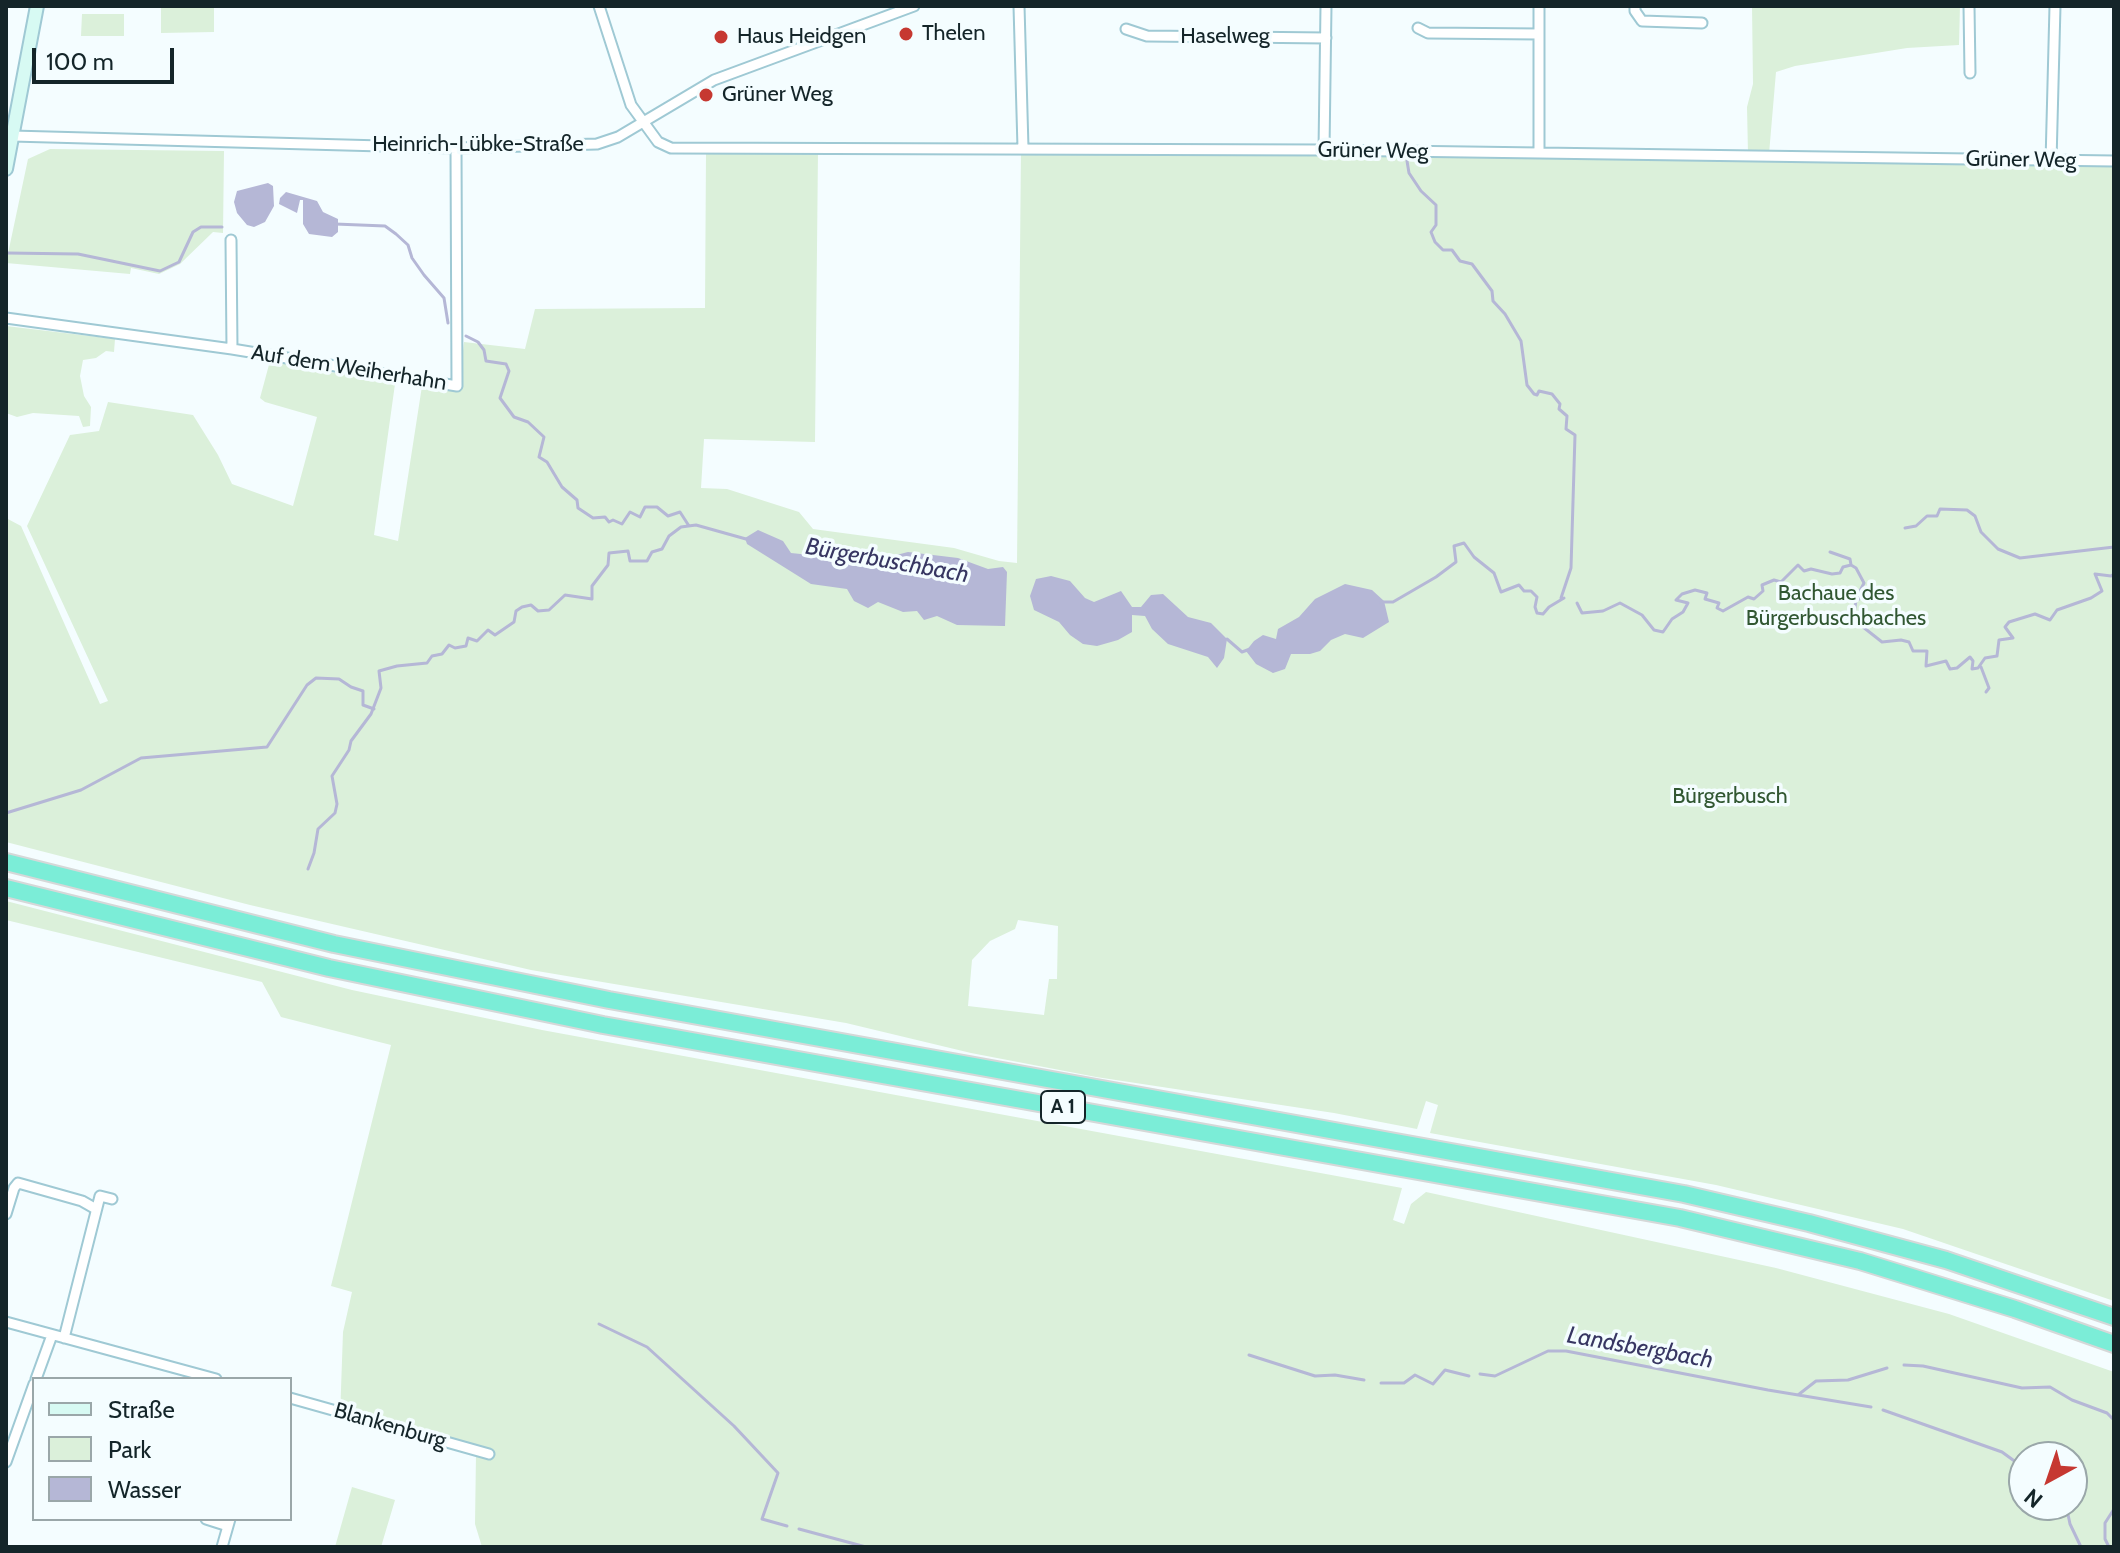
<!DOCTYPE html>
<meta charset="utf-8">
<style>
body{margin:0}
#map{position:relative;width:2120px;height:1553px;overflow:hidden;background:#f4fdff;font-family:Cabin,sans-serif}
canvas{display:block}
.frame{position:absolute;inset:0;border:8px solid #142529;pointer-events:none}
.legend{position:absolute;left:32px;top:1377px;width:260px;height:144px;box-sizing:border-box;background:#f4fdff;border:2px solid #9aa7a9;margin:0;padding:10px 14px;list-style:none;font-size:24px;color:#142529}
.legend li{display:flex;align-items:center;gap:16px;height:40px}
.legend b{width:40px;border:2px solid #9aa7a9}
.north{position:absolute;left:2008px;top:1441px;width:80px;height:80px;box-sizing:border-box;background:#f4fdff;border:2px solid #9aa7a9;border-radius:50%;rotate:220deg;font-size:22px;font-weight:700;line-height:32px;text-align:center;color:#142529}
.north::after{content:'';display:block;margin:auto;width:28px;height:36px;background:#c63831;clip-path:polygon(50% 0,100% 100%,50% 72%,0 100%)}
.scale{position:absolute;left:32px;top:48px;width:142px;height:36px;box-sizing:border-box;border:4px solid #142529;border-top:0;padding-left:10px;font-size:24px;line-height:28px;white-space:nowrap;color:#142529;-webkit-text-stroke:6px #f4fdff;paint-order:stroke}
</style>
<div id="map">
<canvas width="2120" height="1553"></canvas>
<div class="frame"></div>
<ul class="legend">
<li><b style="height:10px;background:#d7faf3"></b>Straße</li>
<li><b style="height:22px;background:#dbf0da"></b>Park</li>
<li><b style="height:22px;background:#b5b7d6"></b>Wasser</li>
</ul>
<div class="north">N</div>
<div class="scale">100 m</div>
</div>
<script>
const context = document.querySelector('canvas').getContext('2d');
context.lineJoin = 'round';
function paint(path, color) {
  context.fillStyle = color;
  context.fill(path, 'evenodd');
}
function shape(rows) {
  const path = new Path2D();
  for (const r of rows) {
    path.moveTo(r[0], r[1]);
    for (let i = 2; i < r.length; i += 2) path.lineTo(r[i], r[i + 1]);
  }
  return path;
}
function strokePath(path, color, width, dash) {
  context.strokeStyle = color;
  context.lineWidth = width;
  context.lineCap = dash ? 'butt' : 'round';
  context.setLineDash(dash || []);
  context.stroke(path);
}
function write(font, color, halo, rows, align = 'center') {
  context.font = font + ' Cabin,sans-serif';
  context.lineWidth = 7;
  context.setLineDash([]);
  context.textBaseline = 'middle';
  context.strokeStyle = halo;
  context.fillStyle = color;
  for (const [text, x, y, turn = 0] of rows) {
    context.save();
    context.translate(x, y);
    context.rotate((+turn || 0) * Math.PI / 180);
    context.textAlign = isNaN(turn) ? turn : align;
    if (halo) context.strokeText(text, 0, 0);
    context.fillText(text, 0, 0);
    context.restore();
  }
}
paint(shape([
 [161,6,214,6,214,32,161,33],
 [1752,6,1960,6,1959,45,1907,48,1795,66,1776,72,1769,154,1748,154,1747,107,1753,84],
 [82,14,124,14,124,36,81,36],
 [50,149,224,151,223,233,213,232,180,264,159,274,131,268,130,274,6,263,28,159],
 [1021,150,2114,164,2114,1301,1903,1229,1716,1185,1430,1133,1438,1105,1426,1101,1417,1129,1334,1113,1096,1077,971,1053,846,1023,531,970,250,905,6,842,6,518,21,526,100,704,108,701,27,526,70,435,99,431,108,402,193,415,218,455,232,484,293,506,317,417,265,402,260,398,270,361,395,384,374,535,398,541,422,386,458,392,464,342,525,349,535,309,705,308,706,153,818,151,815,442,704,439,701,488,727,489,799,512,813,529,954,548,999,561,1017,563],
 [1018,920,1058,926,1057,979,1049,979,1044,1015,968,1006,972,960,990,941,1015,929],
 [6,326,115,339,114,352,106,351,96,358,83,360,80,376,84,396,91,407,90,426,83,427,79,416,33,413,17,417,6,413],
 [6,901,352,990,542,1030,1402,1188,1393,1220,1404,1224,1411,1204,1426,1192,1776,1268,1949,1314,2114,1372,2114,1547,482,1547,475,1524,476,1454,340,1418,343,1332,352,1292,331,1286,391,1045,281,1017,262,982,6,920],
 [2024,1457,2072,1457,2072,1505,2024,1505],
 [352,1487,395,1500,381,1547,335,1547]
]), '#dbf0da');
paint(shape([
 [268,183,273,186,274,206,265,222,254,227,247,225,237,213,234,202,237,191],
 [286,192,317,201,323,212,338,219,338,232,332,237,309,234,303,224,303,200,300,200,297,213,279,204,280,198],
 [758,530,783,541,791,553,839,558,850,554,873,561,908,552,958,558,988,569,1003,567,1007,572,1005,626,957,625,937,616,924,620,917,611,903,612,878,602,868,608,854,601,847,589,811,584,747,544,745,538],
 [1051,576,1070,581,1085,598,1094,602,1121,591,1132,607,1141,607,1151,595,1163,594,1188,617,1211,623,1227,639,1224,658,1217,668,1208,657,1168,644,1152,629,1145,616,1132,615,1132,632,1118,640,1097,646,1083,644,1070,635,1059,622,1034,610,1030,596,1036,579],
 [1345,584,1372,590,1384,601,1389,622,1363,638,1345,634,1331,640,1320,651,1310,654,1291,654,1285,669,1273,673,1256,664,1246,651,1254,641,1263,635,1276,639,1278,629,1299,617,1315,599]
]), '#b5b7d6');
strokePath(shape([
 [1407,161,1409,173,1421,191,1436,205,1436,225,1431,232,1435,242,1443,250,1452,250,1460,261,1472,264,1492,291,1493,301,1505,314,1521,341,1527,385,1534,394,1537,395,1539,391,1552,394,1560,404,1559,409,1567,416,1566,429,1575,435,1571,568,1561,598],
 [335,224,385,226,396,234,408,245,412,258,424,275,444,298,448,323],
 [7,253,78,254,160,271,179,262,193,232,201,227,222,227],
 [466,336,478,342,484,350,486,361,506,364,509,371,500,398,514,417,528,422,544,437,539,457,547,462,562,487,577,500,578,508,593,518,605,517,609,522,613,520,622,524,630,512,640,517,645,507,657,507,668,516,680,512,689,526],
 [1905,528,1916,526,1927,516,1937,516,1940,509,1967,510,1975,516,1981,532,1998,549,2020,558,2114,547],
 [1830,552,1850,559,1851,565],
 [1381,602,1393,602,1436,577,1456,562,1454,546,1464,543,1474,557,1494,573,1501,592,1519,585,1524,591,1531,591,1537,597,1535,607,1537,613,1543,614,1549,607,1564,598],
 [1577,603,1582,613,1603,611,1620,603,1642,615,1654,630,1663,632,1672,619,1683,612,1688,603,1676,600,1682,594,1695,590,1707,593,1705,599,1719,603,1717,608,1723,611,1748,597,1754,599,1763,591,1762,585,1774,580,1781,582,1798,565,1804,571,1811,569,1832,574,1840,573,1843,567,1851,565,1856,568,1864,583,1860,591,1855,593,1859,599,1856,600,1854,614,1863,613,1867,619,1863,627,1882,642,1901,640,1909,642,1913,651,1927,651,1926,666,1946,661,1950,669,1957,668,1970,657,1973,661,1972,669,1978,668,1985,658,1997,656,1999,640,2013,638,2005,627,2009,622,2035,614,2050,620,2057,610,2091,598,2102,591,2095,574,2111,576,2114,574],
 [1227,639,1242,652,1250,649],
 [1981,667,1989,688,1986,692],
 [6,813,81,790,141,758,267,747,307,685,316,678,339,679,351,687,363,691,363,705,374,709],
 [308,869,314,853,318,829,335,813,337,804,332,776,349,750,351,741,371,714,381,688,379,671,397,666,427,663,432,656,442,654,449,645,455,648,466,646,468,638,477,641,488,630,495,635,514,622,516,611,522,607,531,605,538,611,549,610,565,595,592,599,592,586,608,565,609,553,628,551,630,561,647,561,652,552,662,549,669,536,681,527,696,525,746,539],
 [599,1324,647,1347,734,1426,778,1473,762,1519,787,1526],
 [1249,1355,1315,1376,1335,1375,1364,1380],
 [1904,1365,1923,1366,2022,1388,2050,1387,2072,1400,2107,1413,2114,1420],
 [1480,1374,1495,1376,1548,1351,1566,1351,1768,1390,1871,1407],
 [1381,1383,1404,1383,1415,1375,1433,1384,1445,1370,1469,1376],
 [1798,1395,1816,1381,1848,1380,1887,1368],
 [1883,1410,2002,1452,2024,1468],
 [2066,1505,2070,1524,2081,1547],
 [799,1529,866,1547],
 [2109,1547,2105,1539,2105,1523,2114,1509]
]), '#b5b7d6', 3);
const minor = shape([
 [599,6,631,105,658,142,671,148,1324,150,2114,161],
 [1019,6,1023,148],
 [1539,6,1539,153],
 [1635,6,1635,11,1642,21,1702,23],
 [1969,6,1970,73],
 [1418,28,1428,33,1539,34],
 [1126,29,1147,36,1326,38],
 [12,136,456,148,597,144,618,137,714,80,914,6],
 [1324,150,1326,6],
 [2051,162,2055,6],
 [231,240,232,349],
 [6,318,232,349,457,386,456,148],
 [6,1214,14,1188,18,1183,82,1201,96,1209],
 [6,1322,216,1379],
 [64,1338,100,1196,112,1199],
 [36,1379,52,1335],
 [290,1398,489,1454],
 [6,1462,34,1384],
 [206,1519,228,1526],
 [222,1547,230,1519]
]);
const secondary = shape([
 [6,169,37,6]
]);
const motorway = shape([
 [6,862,334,944,609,1000,1684,1194,1809,1223,1946,1260,2114,1317],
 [6,888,329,968,603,1025,1680,1218,1860,1261,2015,1309,2114,1344]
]);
strokePath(minor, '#9fc9d4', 13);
strokePath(secondary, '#9fc9d4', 16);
strokePath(motorway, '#d5d8d8', 20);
strokePath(minor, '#fff', 9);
strokePath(secondary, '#d7faf3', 12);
strokePath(motorway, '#7bedd7', 16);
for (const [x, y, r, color] of [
 [906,34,8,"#c63831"],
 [721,37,8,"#c63831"],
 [706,95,8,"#c63831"]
]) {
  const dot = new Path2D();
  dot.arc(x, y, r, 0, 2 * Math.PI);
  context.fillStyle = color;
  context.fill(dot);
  strokePath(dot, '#f4fdff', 3);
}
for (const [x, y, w] of [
 [1063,1107,44]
]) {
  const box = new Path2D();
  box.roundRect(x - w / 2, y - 16, w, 32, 6);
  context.fillStyle = '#f4fdff';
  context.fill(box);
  strokePath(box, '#142529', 2);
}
write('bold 20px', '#142529', null, [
 ["A 1",1063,1107]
]);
write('22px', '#142529', '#f4fdff', [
 ["Thelen",922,34],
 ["Haus Heidgen",737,37],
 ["Grüner Weg",722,95]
], 'left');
write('22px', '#142529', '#f4fdff', [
 ["Haselweg",1225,37],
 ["Heinrich-Lübke-Straße",478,145],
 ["Grüner Weg",1373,151,1],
 ["Grüner Weg",2021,160,1],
 ["Auf dem Weiherhahn",349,368,9],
 ["Blankenburg",390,1426,16]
]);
write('22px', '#315732', '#f4fdff', [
 ["Bachaue des",1836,594],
 ["Bürgerbuschbaches",1836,619],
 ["Bürgerbusch",1730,797]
]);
write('italic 24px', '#373662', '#f4fdff', [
 ["Bürgerbuschbach",887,561,10],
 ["Landsbergbach",1640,1348,10]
]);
</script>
